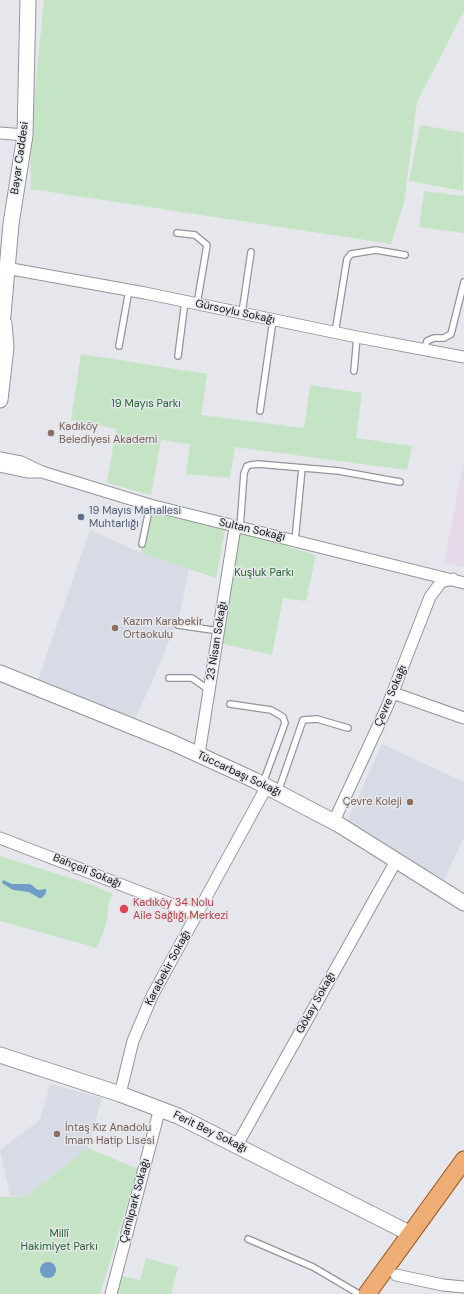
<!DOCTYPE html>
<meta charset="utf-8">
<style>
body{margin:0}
canvas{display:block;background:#e5e7ec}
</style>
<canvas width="464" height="1294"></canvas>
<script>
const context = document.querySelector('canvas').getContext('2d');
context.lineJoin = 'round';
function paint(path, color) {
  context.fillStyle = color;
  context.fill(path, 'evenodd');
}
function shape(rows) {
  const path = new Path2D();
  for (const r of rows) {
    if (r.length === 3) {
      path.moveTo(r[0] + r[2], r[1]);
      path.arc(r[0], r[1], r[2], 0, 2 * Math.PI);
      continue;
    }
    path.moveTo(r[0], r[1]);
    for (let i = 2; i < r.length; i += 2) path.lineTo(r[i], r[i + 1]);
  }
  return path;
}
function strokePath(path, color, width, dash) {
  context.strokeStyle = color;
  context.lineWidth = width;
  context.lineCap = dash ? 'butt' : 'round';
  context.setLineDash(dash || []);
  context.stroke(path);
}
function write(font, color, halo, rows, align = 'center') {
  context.font = font + ' "DM Sans",sans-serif';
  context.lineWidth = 3;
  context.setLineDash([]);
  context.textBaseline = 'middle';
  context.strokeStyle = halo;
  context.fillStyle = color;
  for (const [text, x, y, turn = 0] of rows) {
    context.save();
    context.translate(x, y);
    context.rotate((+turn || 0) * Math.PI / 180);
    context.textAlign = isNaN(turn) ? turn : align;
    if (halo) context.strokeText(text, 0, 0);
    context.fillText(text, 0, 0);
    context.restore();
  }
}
paint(shape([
 [90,530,141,553,189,569,180,612,160,664,132,726,36,685],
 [382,744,464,782,464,837,444,880,347,822],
 [50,1084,102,1098,88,1148,26,1197,10,1196,0,1150,40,1120]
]), '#d6dbe6');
paint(shape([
 [464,461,464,567,444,563]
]), '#e7d8ea');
paint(shape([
 [44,0,464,0,464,11,417,102,404,203,391,244,31,189,30,141],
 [420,125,464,133,463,191,409,181],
 [424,191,464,196,464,233,419,227],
 [81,354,207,374,201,415,304,428,310,385,362,393,356,438,412,446,407,470,235,447,230,478,186,474,190,444,161,440,151,495,107,483,116,429,71,420],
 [150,512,225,530,216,578,141,553],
 [240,532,316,555,306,601,283,598,272,655,219,643],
 [0,856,93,885,113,894,109,902,106,925,97,948,0,921],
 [88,1148,138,1169,100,1294,0,1294,0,1197,26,1197],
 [146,1258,178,1267,171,1294,114,1294,119,1275,140,1280]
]), '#c5e4c6');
paint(shape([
 [3,880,12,884,30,884,38,890,46,889,46,893,42,898,39,898,29,892,13,890,2,883],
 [48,1270,8]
]), '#6e9dc7');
const lane = shape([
 [177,233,195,235,207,245,197,304],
 [242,313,251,252],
 [335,333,347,259,351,254,376,250,405,255],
 [119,346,129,290],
 [424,350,427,341,434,338,444,338,451,334,464,282],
 [178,356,185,301],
 [354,371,357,337],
 [260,411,273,320],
 [240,528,244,473,247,466,250,465,258,464,339,471,400,482],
 [295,541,302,468],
 [142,544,150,505],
 [178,625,219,631],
 [169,678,192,678,209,690],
 [230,704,271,710,283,717,285,723,263,783],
 [278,792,303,720,317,719,348,728],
 [248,1239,313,1267,359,1294]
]);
const street = shape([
 [0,133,25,135],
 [6,268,145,293,357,337,464,357],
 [0,458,21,462,42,472,150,505,464,583],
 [0,466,27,472,40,472],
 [393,693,464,718],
 [199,754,235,527],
 [334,821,387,707,430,597,441,582,453,579],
 [0,838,197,914],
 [120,1094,133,1041,152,996,267,786],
 [237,1145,396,861],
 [396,1275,443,1285,464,1287],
 [111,1294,160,1108]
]);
const secondary = shape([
 [0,336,3,315,11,224,25,135,28,0],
 [0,400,6,347,4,324],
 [0,673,171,742,254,780,338,824,464,903],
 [0,1055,120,1094,178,1116,411,1234]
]);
const primary = shape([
 [367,1294,464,1160]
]);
strokePath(lane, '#93959a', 8);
strokePath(street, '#93959a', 13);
strokePath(secondary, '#93959a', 17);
strokePath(primary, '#995417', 19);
strokePath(lane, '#fff', 5.5);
strokePath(street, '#fff', 11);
strokePath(secondary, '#fff', 15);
strokePath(primary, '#edad74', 17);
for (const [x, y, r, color] of [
 [51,433,4,"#8d6e63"],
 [81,517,4,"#5c6f8a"],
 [115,628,4,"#8d6e63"],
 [410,802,4,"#8d6e63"],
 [124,909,5,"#e0444e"],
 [57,1134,4,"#8d6e63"]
]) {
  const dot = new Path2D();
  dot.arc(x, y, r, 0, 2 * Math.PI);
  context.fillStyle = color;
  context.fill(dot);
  strokePath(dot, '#e5e7ec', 1.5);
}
write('11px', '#141416', '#e5e7ec', [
 ["Bayar Caddesi",20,158,-82],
 ["Gürsoylu Sokağı",235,312,12],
 ["Sultan Sokağı",252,530,13],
 ["23 Nisan Sokağı",217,641,-81],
 ["Çevre Sokağı",391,696,-67],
 ["Tüccarbaşı Sokağı",239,774,25],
 ["Bahçeli Sokağı",87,871,22],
 ["Karabekir Sokağı",168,968,-62],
 ["Gökay Sokağı",316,1003,-61],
 ["Ferit Bey Sokağı",210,1132,26],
 ["Çamlıpark Sokağı",135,1201,-75]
]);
write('11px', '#25672f', '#e5e7ec', [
 ["19 Mayıs Parkı",146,404],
 ["Kuşluk Parkı",264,573],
 ["Millî",59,1234],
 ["Hakimiyet Parkı",59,1247]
]);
write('11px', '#785e54', '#e5e7ec', [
 ["Kadıköy",59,427],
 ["Belediyesi Akademi",59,440],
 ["Kazım Karabekir",123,622],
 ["Ortaokulu",123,635],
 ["Çevre Koleji",402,802,"right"],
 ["İntaş Kız Anadolu",65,1128],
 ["İmam Hatip Lisesi",65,1141]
], 'left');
write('11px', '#4e5e75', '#e5e7ec', [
 ["19 Mayıs Mahallesi",89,511],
 ["Muhtarlığı",89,524]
], 'left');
write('11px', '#be3a42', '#e5e7ec', [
 ["Kadıköy 34 Nolu",133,903],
 ["Aile Sağlığı Merkezi",133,916]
], 'left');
</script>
